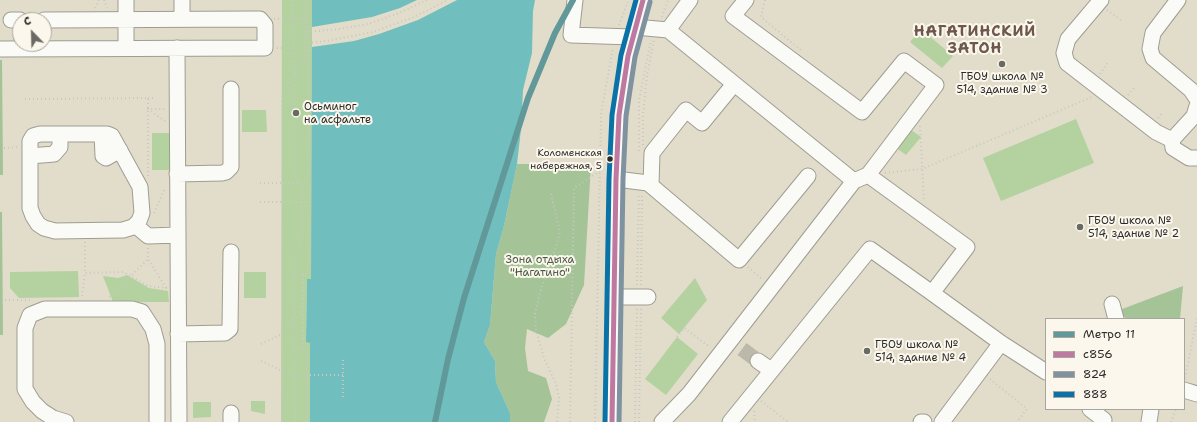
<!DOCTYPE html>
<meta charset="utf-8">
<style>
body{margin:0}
#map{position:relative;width:1197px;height:422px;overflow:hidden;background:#e1ddca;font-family:"Shantell Sans",sans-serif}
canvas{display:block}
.legend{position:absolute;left:1045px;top:318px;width:140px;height:92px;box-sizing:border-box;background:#fbf7ec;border:1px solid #a8a59f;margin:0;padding:5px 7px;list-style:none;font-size:12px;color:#2b2b2b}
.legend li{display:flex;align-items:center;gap:8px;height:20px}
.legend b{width:20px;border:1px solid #a8a59f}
.north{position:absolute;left:12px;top:12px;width:40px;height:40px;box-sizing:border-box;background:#fbf7ec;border:1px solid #a8a59f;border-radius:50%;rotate:337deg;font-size:11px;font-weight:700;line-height:16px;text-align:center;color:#2b2b2b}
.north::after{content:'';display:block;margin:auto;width:14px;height:18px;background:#6b6963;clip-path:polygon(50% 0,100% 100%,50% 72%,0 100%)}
</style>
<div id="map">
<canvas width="1197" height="422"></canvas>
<ul class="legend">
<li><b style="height:5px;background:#61989a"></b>Метро 11</li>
<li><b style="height:5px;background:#bf79a0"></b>с856</li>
<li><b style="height:5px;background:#7e92a0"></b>824</li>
<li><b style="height:5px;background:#0973a7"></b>888</li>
</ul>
<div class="north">С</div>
</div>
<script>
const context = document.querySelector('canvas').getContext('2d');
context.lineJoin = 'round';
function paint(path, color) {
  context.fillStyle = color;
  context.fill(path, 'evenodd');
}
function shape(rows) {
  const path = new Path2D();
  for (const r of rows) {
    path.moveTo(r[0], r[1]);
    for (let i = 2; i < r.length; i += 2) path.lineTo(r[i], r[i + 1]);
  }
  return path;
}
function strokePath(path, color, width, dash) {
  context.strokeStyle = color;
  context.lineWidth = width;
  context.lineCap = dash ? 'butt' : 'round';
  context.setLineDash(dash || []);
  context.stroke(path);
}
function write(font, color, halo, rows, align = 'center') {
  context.font = font + ' "Shantell Sans",sans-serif';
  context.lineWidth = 4;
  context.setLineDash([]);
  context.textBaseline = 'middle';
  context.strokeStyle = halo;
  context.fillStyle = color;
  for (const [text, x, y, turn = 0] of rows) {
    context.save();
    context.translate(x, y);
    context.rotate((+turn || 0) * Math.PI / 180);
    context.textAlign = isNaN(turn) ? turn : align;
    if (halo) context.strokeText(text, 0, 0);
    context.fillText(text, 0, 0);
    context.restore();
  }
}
paint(shape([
 [282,0,312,0,311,279,307,279,306,342,310,342,310,422,281,422],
 [921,29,953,56,942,68,910,42],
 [242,110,266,110,267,132,242,132],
 [1076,119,1094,163,1001,201,983,158],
 [910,129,921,137,906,155,895,147],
 [152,133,171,133,171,170,152,170],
 [78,271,79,297,19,298,10,288,10,272],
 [244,272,266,272,266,298,244,298],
 [127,275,149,288,168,291,169,302,113,302,103,276,118,278],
 [695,278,707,300,679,334,661,318],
 [677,337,698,354,666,395,645,379],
 [251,401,265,401,265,414,251,411],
 [193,402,211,402,211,417,193,418]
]), '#b3d2a0');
paint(shape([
 [0,60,2,60,3,175,0,175],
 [517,164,591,164,584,285,566,324,548,338,527,329,525,348,528,371,546,378,552,399,544,422,510,422,510,413,496,382,495,361,484,342,490,325,496,254,504,226],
 [0,212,2,212,3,335,0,335],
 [1183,286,1180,319,1127,319,1117,311]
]), '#a4c397');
paint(shape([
 [312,0,535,0,533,11,532,53,523,90,521,129,517,164,504,226,496,254,490,325,484,342,495,361,496,382,510,413,510,422,310,422,310,343,306,342,307,279,311,279]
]), '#71bebe');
paint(shape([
 [417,0,457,0,418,20,379,34,354,41,312,47,312,27,372,17,400,8]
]), '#e1ddca');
strokePath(shape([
 [742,349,758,361]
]), '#bdb9aa', 15, [15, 8]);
const minor = shape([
 [126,0,126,48],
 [182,0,182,19],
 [575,0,571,35,632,37],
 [1101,0,1068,39,1064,53,1067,63,1156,132,1172,140],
 [1178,0,1153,33,1150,49,1153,58,1191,90,1197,99],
 [11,20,20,20],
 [635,27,668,30,854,181],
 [668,30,690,0],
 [177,48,179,422],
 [0,49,265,48,265,25,260,19,257,19,44,20],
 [1197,106,1194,116,1172,140,1173,148,1189,158,1197,158],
 [40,134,107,134,112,136,140,187,142,213,139,221,133,227,123,230,55,231,44,228,38,224,33,216,30,208,30,141,33,136,40,134],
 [102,134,103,156,106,158,120,150],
 [30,156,54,154,60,147,60,134],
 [177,174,222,173,226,172,231,167,231,89],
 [868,175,967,247,932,293,1001,343,1046,372],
 [616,179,648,183,739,260,808,176],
 [651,185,652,153,686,110,702,123,734,84],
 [135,225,148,236,178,235],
 [614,297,648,297],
 [1112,304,1116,319],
 [178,334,225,333,230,329,231,252],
 [758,361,771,370],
 [1184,390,1197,394],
 [1090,409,1104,420,1102,422],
 [231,413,231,422],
 [66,422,53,418,42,411,33,402,25,389,25,328,30,315,45,309,132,309,142,312,153,329,157,344,157,422],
 [612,422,616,179,619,115,628,56,643,0],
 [662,422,689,394,854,181,868,175,936,85,904,61,862,112,733,16,746,0],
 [730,422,870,249,932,293],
 [921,422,924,422],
 [942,422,1001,343],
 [1149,422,1151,409]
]);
strokePath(minor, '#9f9d92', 17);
strokePath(shape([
 [104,0,107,8],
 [293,0,294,173,302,186,302,237,294,257,295,422],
 [765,0,761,17,802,51],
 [95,8,99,0],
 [1107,10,1122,21],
 [662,17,668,0],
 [274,19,305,18],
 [619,25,628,2],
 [307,32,339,29,368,24,399,13,427,0],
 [308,43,327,41,373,32,414,17,448,0],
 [277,48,304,48],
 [1100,74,1109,61],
 [1128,95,1134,88],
 [148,98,156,98],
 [25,99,148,98,148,176],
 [1158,118,1163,112],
 [165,121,148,109,166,109],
 [920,126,924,201],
 [643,145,643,116,647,75,654,40],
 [4,148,19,147],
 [639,151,639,100,651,40],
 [885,173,922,169,1092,97],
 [260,183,308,183],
 [551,194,560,232,556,247,541,289,535,314,536,330,544,358,556,384,559,398,557,422],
 [260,202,308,202],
 [154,213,165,188],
 [85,242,85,273],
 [148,248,148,259,166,288],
 [748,267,763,280],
 [294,275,306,274,309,268,308,0],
 [303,275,303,348],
 [637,285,639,193],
 [641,285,642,193],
 [82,296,85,273,123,272,148,286,167,288],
 [109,297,148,259],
 [5,300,31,300],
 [295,312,303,312],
 [282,326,294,318],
 [677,337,684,328,710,347],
 [261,344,282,334],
 [294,348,303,348,307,352,307,422],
 [343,360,343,397],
 [261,361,295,377,307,377],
 [310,375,343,375],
 [1185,378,1197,318],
 [990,379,1027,409,1017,422],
 [761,401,788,422],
 [754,411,755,422],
 [282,422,282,98,285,91,305,56,304,0],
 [570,422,574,188,600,171],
 [595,422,601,114,613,48],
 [635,422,637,309],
 [639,422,641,309],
 [1171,422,1176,409]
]), '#c8c7c2', 2, [1, 3]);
strokePath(minor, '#fafaf7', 15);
strokePath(shape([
 [612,422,616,179,619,115,628,56,643,0]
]), '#bf79a0', 5);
strokePath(shape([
 [619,422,623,179,626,116,635,57,650,2]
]), '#7e92a0', 5);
strokePath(shape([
 [605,422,609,179,612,115,621,55,636,0]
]), '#0973a7', 5);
strokePath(shape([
 [435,422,448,359,464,298,528,98,555,33,573,0]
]), '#61989a', 6);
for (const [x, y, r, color] of [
 [1002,64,4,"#6b6963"],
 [296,113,4,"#6b6963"],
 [610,159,3.5,"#2b2b2b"],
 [1080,227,4,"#6b6963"],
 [867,351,4,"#6b6963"]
]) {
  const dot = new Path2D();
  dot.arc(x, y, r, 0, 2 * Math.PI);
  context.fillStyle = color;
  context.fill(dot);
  strokePath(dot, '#fbf7ec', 1.5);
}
write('10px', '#2b2b2b', '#fbf7ec', [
 ["Коломенская",602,153],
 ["набережная, 5",602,166]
], 'right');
write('11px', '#2b2b2b', '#fbf7ec', [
 ["ГБОУ школа №",1002,77,"center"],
 ["514, здание № 3",1002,90,"center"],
 ["Осьминог",304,107],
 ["на асфальте",304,120],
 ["ГБОУ школа №",1088,221],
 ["514, здание № 2",1088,234],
 ["ГБОУ школа №",875,345],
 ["514, здание № 4",875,358]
], 'left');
write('11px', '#495a44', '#fbf7ec', [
 ["Зона отдыха",540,260],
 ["\"Нагатино\"",540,273]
]);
context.letterSpacing = '1px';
write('bold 15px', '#6e584d', '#fbf7ec', [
 ["НАГАТИНСКИЙ",975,32],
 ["ЗАТОН",975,49]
]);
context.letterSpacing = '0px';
</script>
